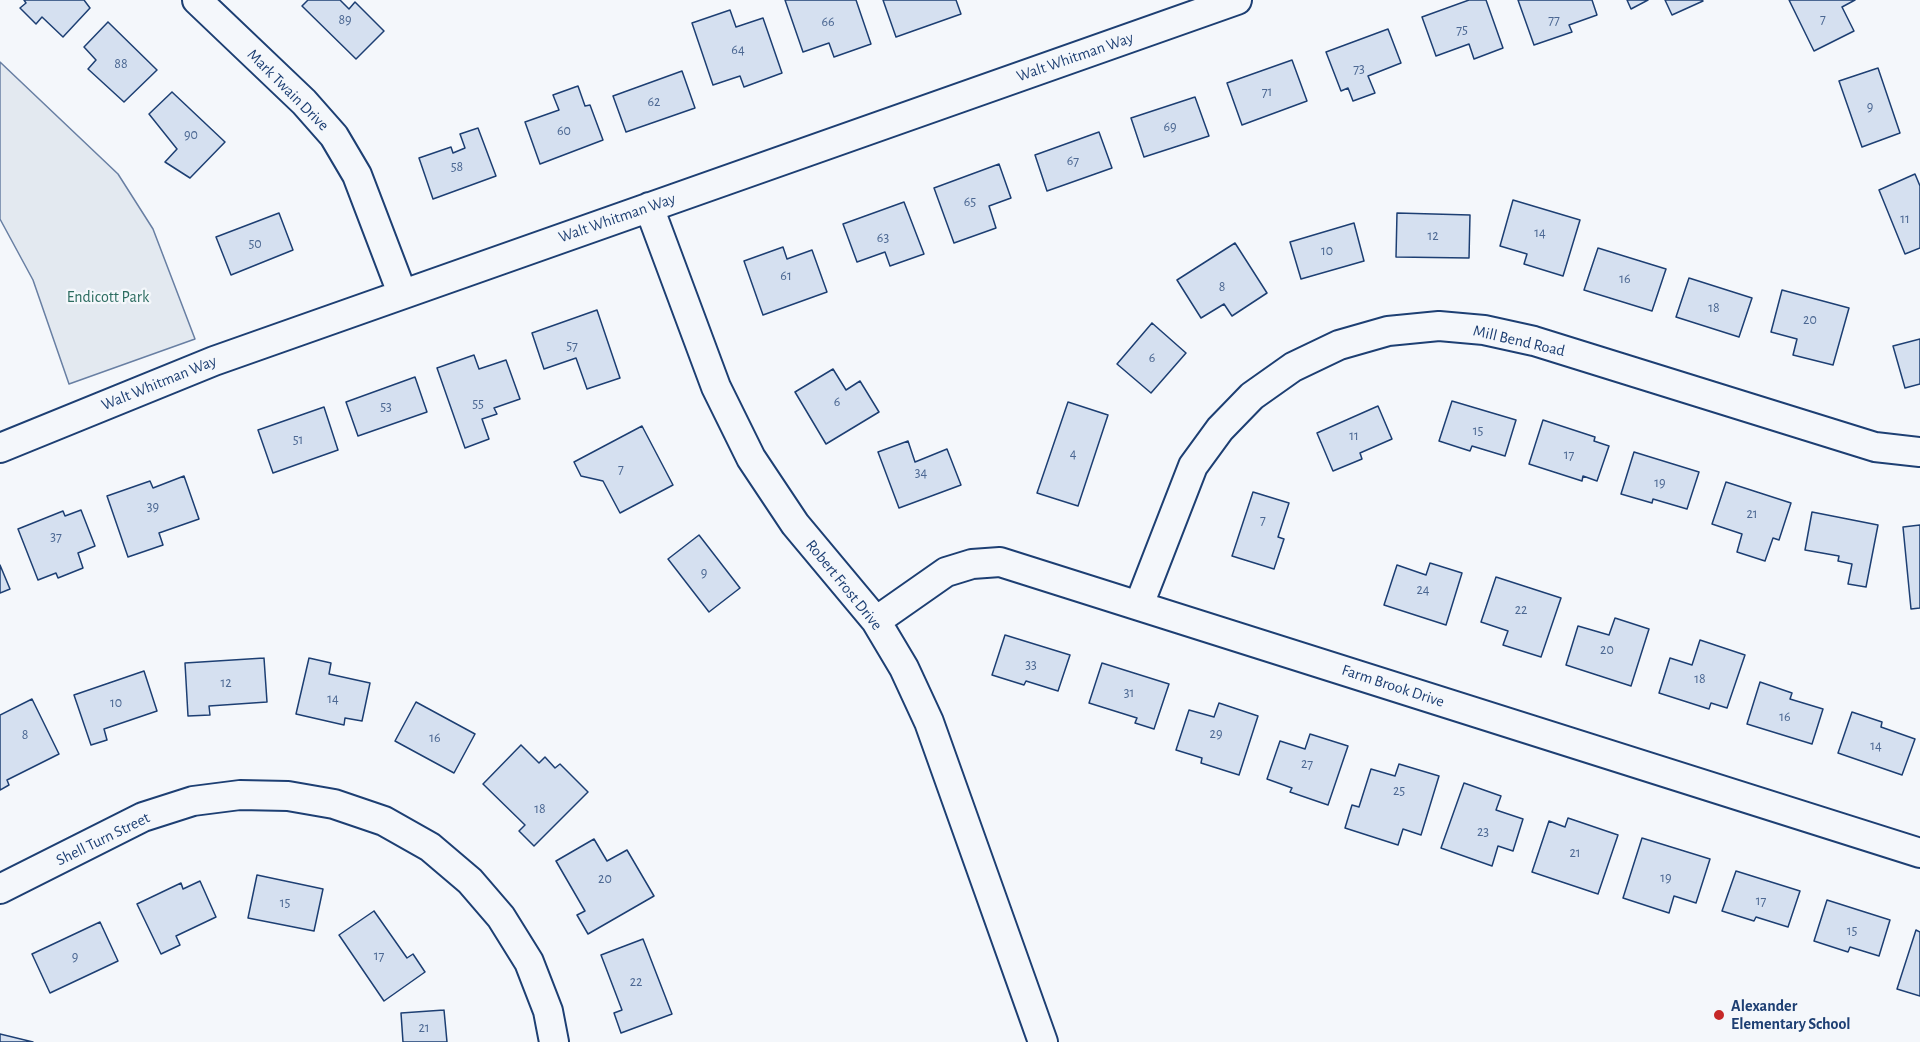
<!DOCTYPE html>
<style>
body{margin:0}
canvas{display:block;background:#f4f7fb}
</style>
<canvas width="1920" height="1042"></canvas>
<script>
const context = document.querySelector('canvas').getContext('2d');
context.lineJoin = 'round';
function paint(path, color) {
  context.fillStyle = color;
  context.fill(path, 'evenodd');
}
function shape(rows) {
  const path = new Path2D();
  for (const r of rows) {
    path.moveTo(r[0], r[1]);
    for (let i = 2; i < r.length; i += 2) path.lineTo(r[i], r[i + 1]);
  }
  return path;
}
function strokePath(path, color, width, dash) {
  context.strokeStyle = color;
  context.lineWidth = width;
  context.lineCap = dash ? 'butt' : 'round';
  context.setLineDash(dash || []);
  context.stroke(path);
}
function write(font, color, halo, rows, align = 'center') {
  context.font = font + ' "Alegreya Sans",sans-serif';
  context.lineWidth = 4.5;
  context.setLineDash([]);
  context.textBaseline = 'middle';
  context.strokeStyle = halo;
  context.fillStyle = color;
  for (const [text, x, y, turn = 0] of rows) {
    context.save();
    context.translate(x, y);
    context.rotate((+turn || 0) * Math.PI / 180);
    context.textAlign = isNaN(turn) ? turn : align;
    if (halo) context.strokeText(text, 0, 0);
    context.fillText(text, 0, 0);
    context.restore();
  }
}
const green = shape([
 [0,62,118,174,153,229,195,339,69,384,33,280,0,219,0,62]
]);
paint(green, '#e3e9f0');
strokePath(green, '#687fa3', 1.5);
const building = shape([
 [24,0,84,0,90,8,63,37,42,17,36,24,20,8,26,3,24,0],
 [308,0,340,0,349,9,355,2,384,31,356,59,302,6,308,0],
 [785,0,856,0,871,44,834,57,829,43,803,52,785,0],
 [883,0,956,0,961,14,896,37,883,0],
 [1469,0,1486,0,1503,48,1474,59,1469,44,1436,56,1422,17,1469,0],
 [1518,0,1592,0,1597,15,1569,25,1572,32,1534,45,1518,0],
 [1627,0,1648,0,1631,9,1627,0],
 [1665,0,1702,0,1703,1,1672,15,1665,0],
 [1789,0,1855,0,1842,7,1854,31,1814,51,1789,0],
 [730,10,736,27,763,18,782,73,744,87,740,76,713,85,692,23,730,10],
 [108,22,157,70,124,102,88,69,96,60,84,47,108,22],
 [1388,29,1401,63,1368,76,1375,93,1353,101,1348,88,1341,91,1326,52,1388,29],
 [1292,60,1307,101,1242,125,1227,83,1292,60],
 [1878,68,1900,133,1862,147,1839,81,1878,68],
 [682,71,695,108,626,132,613,96,682,71],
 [578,86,585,106,590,105,603,140,540,164,525,122,559,110,553,95,578,86],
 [172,92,225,142,190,178,165,162,177,149,149,114,172,92],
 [1195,97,1209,136,1144,157,1131,118,1195,97],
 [478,128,496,176,433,199,419,158,451,147,453,153,465,148,460,134,478,128],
 [1099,132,1112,168,1047,191,1035,155,1099,132],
 [999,164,1011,198,989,206,996,228,954,243,934,188,999,164],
 [1915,174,1920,186,1920,248,1905,254,1879,190,1915,174],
 [1513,200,1580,220,1563,276,1524,264,1527,254,1500,246,1513,200],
 [904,202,924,254,890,266,885,252,857,262,843,224,904,202],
 [279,213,293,250,231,275,216,237,279,213],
 [1397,213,1470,215,1469,258,1396,257,1397,213],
 [1354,223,1364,261,1301,279,1290,242,1354,223],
 [1235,243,1267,293,1232,316,1224,304,1201,318,1177,280,1235,243],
 [783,247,787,259,812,250,827,292,763,315,744,261,783,247],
 [1598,248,1666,269,1652,311,1584,290,1598,248],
 [1689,278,1752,298,1739,337,1676,317,1689,278],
 [1782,290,1849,308,1833,365,1793,355,1797,339,1771,332,1782,290],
 [597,310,620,378,587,389,576,358,544,369,532,333,597,310],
 [1152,323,1186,353,1151,393,1117,364,1152,323],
 [1920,339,1920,384,1905,388,1893,346,1920,339],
 [474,355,479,369,506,360,520,399,494,408,497,414,482,419,489,439,465,448,437,368,474,355],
 [833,369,846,390,860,381,879,412,826,444,795,392,833,369],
 [415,377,427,412,358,436,346,402,415,377],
 [1452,401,1516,420,1505,456,1472,446,1470,451,1439,441,1452,401],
 [1068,402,1108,415,1078,506,1037,493,1068,402],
 [1378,406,1392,439,1360,453,1362,459,1333,471,1317,433,1378,406],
 [324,407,338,450,273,473,258,430,324,407],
 [1543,420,1595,437,1594,441,1609,446,1597,481,1583,476,1582,481,1529,464,1543,420],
 [642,426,673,485,620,513,603,481,581,476,574,462,642,426],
 [908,441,915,462,947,449,961,485,899,508,878,452,908,441],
 [1634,452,1699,472,1687,509,1653,499,1652,503,1621,494,1634,452],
 [184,476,199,519,159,533,163,545,128,557,107,496,150,481,153,488,184,476],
 [1726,482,1791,503,1779,540,1773,538,1765,561,1737,552,1742,534,1712,524,1726,482],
 [1253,492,1289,503,1278,537,1284,539,1274,569,1232,556,1253,492],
 [81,510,95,546,78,553,83,568,58,578,56,573,38,580,18,529,63,511,65,516,81,510],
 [1812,512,1878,525,1866,587,1848,584,1852,564,1838,561,1839,556,1805,550,1812,512],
 [1920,525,1920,608,1911,609,1903,527,1920,525],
 [699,535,740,588,709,612,668,559,699,535],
 [1430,563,1462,573,1446,625,1384,605,1397,565,1426,575,1430,563],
 [0,565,10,589,0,593,0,565],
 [1496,577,1561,598,1541,657,1503,645,1508,631,1481,622,1496,577],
 [1615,618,1649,629,1631,686,1566,665,1578,626,1609,635,1615,618],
 [1005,635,1070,655,1058,691,1026,681,1024,685,992,675,1005,635],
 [1700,640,1745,655,1727,708,1711,703,1709,709,1659,693,1670,658,1692,665,1700,640],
 [264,658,267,702,209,706,210,715,188,716,185,663,264,658],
 [309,658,331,663,329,674,370,683,362,721,345,718,344,725,296,714,309,658],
 [1102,663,1169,684,1154,729,1135,723,1137,718,1089,703,1102,663],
 [144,671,157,711,104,729,107,740,91,745,74,695,144,671],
 [1760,682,1792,693,1790,699,1823,709,1812,744,1747,724,1760,682],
 [32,699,59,754,7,780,9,785,0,790,0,715,32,699],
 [416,702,475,734,454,773,395,741,416,702],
 [1219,703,1258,716,1239,775,1201,763,1202,758,1176,750,1189,710,1214,717,1219,703],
 [1852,712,1882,722,1881,727,1915,739,1902,775,1838,753,1852,712],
 [1310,734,1348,746,1328,805,1290,792,1292,788,1267,779,1280,741,1305,749,1310,734],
 [521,745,539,763,545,757,555,768,560,764,588,792,534,846,519,831,525,825,483,784,521,745],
 [1399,764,1439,776,1421,835,1403,829,1398,845,1345,828,1352,805,1359,807,1371,769,1395,776,1399,764],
 [1464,783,1501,796,1496,810,1523,819,1513,851,1498,846,1492,866,1441,848,1464,783],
 [1568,818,1618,835,1598,894,1532,872,1549,821,1565,827,1568,818],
 [1642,838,1710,859,1696,903,1674,896,1669,913,1623,898,1642,838],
 [594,839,607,861,627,850,654,896,588,934,577,915,585,911,556,861,594,839],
 [1736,871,1800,891,1788,927,1756,917,1754,921,1722,911,1736,871],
 [257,875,323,889,314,931,248,918,257,875],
 [200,881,216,917,176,936,180,945,161,954,137,904,181,883,183,889,200,881],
 [1827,900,1890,920,1879,956,1850,947,1848,952,1814,941,1827,900],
 [374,911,407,958,413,954,425,972,384,1001,339,935,374,911],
 [100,922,118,961,50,993,32,954,100,922],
 [1916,930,1920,932,1920,996,1897,989,1916,930],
 [643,939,672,1014,621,1033,614,1013,622,1010,601,955,643,939],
 [444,1010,447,1042,403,1042,401,1013,444,1010],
 [0,1034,33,1042,0,1042,0,1034]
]);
paint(building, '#d5e0f0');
strokePath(building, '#1d3f73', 1.5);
const minor = shape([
 [197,0,304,102,334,136,357,175,402,293],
 [649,207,716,387,751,458,795,524,876,621,904,668,929,722,1043,1042],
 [0,448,214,361,1237,0],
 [1139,605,1193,466,1220,429,1252,396,1293,367,1339,345,1388,331,1439,326,1484,330,1534,341,1875,447,1920,452],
 [876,621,946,572,972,564,1000,562,1920,853],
 [0,889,143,817,193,801,240,795,288,796,334,804,384,821,430,847,470,881,501,917,529,962,548,1011,554,1042]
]);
strokePath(minor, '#1d3f73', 32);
strokePath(minor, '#f4f7fb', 28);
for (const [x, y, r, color] of [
 [1719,1015,6,"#c62828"]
]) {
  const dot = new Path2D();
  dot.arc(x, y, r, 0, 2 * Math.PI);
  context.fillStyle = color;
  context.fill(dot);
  strokePath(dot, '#f4f7fb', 2);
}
write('14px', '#4b6792', null, [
 ["7",1823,19],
 ["89",345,20],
 ["77",1554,20],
 ["66",828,22],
 ["75",1462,30],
 ["64",738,50],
 ["88",121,64],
 ["73",1359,69],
 ["71",1267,92],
 ["62",654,102],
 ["9",1870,107],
 ["69",1170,127],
 ["60",564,131],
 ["90",191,135],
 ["67",1073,161],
 ["58",457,167],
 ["65",970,202],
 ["11",1905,219],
 ["14",1540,233],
 ["12",1433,236],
 ["63",883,238],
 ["50",255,244],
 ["10",1327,251],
 ["61",786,276],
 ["16",1625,279],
 ["8",1222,287],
 ["18",1714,308],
 ["20",1810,320],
 ["57",572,346],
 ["6",1152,358],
 ["6",837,402],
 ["55",478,404],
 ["53",386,407],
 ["15",1478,431],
 ["11",1354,436],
 ["51",298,440],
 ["4",1073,454],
 ["17",1569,455],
 ["7",621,469],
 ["34",921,473],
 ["19",1660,483],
 ["39",153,507],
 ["21",1752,514],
 ["7",1263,520],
 ["37",56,537],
 ["9",704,573],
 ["24",1423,590],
 ["22",1521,610],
 ["20",1607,650],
 ["33",1031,665],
 ["18",1700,679],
 ["12",226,683],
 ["31",1129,693],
 ["14",333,699],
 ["10",116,703],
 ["16",1785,717],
 ["29",1216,734],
 ["8",25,735],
 ["16",435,738],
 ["14",1876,746],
 ["27",1307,764],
 ["25",1399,791],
 ["18",540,809],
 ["23",1483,832],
 ["21",1575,853],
 ["19",1666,878],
 ["20",605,879],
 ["17",1761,901],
 ["15",285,903],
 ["15",1852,931],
 ["17",379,956],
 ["9",75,957],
 ["22",636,982],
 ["21",424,1028]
]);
write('16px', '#1d3f73', '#f4f7fb', [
 ["Walt Whitman Way",1075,57,-19],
 ["Mark Twain Drive",288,90,45],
 ["Walt Whitman Way",617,218,-19],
 ["Mill Bend Road",1519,341,13],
 ["Walt Whitman Way",159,383,-22],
 ["Robert Frost Drive",844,585,51],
 ["Farm Brook Drive",1393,686,18],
 ["Shell Turn Street",103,839,-26]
]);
write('16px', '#2c6c60', '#f4f7fb', [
 ["Endicott Park",108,297]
]);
write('bold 16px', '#1d3f73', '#f4f7fb', [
 ["Alexander",1731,1006],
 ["Elementary School",1731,1024]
], 'left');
</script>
